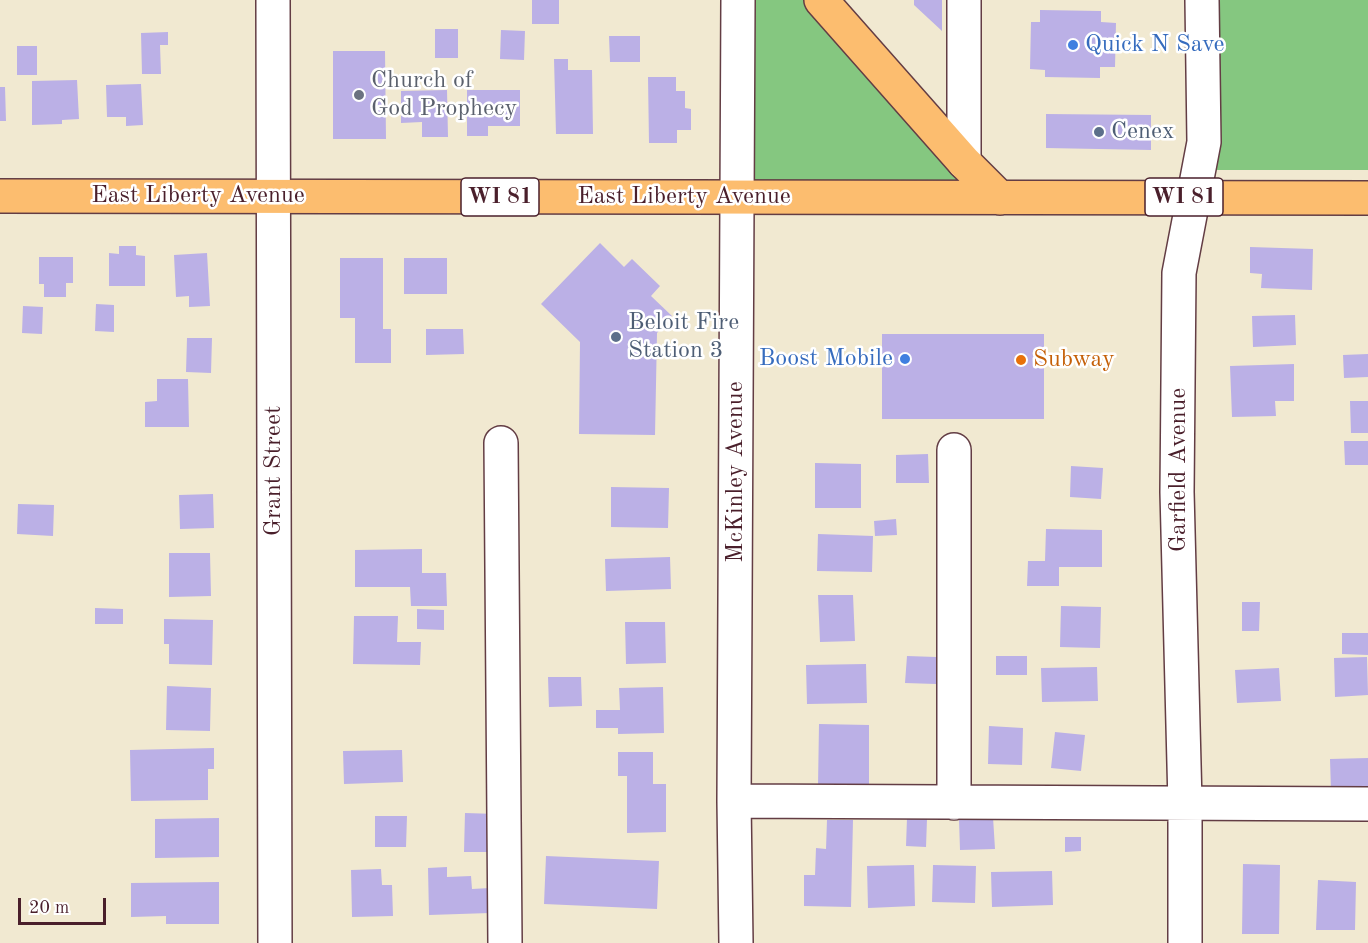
<!DOCTYPE html>
<style>
body{margin:0}
#map{position:relative;width:1368px;height:943px;overflow:hidden;background:#f1e9d1;font-family:"Old Standard TT",serif}
canvas{display:block}
.scale{position:absolute;left:18px;top:898px;width:88px;height:27px;box-sizing:border-box;border:3px solid #4a1f2b;border-top:0;padding-left:8px;font-size:18px;line-height:21px;white-space:nowrap;color:#4a1f2b;-webkit-text-stroke:4px #fff;paint-order:stroke}
</style>
<div id="map">
<canvas width="1368" height="943"></canvas>
<div class="scale">20 m</div>
</div>
<script>
const context = document.querySelector('canvas').getContext('2d');
context.lineJoin = 'round';
function paint(path, color) {
  context.fillStyle = color;
  context.fill(path, 'evenodd');
}
function shape(rows) {
  const path = new Path2D();
  for (const r of rows) {
    path.moveTo(r[0], r[1]);
    for (let i = 2; i < r.length; i += 2) path.lineTo(r[i], r[i + 1]);
  }
  return path;
}
function strokePath(path, color, width, dash) {
  context.strokeStyle = color;
  context.lineWidth = width;
  context.lineCap = dash ? 'butt' : 'round';
  context.setLineDash(dash || []);
  context.stroke(path);
}
function write(font, color, halo, rows, align = 'center') {
  context.font = font + ' "Old Standard TT",serif';
  context.lineWidth = 5;
  context.setLineDash([]);
  context.textBaseline = 'middle';
  context.strokeStyle = halo;
  context.fillStyle = color;
  for (const [text, x, y, turn = 0] of rows) {
    context.save();
    context.translate(x, y);
    context.rotate((+turn || 0) * Math.PI / 180);
    context.textAlign = isNaN(turn) ? turn : align;
    if (halo) context.strokeText(text, 0, 0);
    context.fillText(text, 0, 0);
    context.restore();
  }
}
paint(shape([
 [738,0,821,0,1000,198,737,198],
 [1215,0,1368,0,1368,170,1214,170]
]), '#85c780');
paint(shape([
 [532,0,559,0,559,24,532,24],
 [914,0,942,0,942,31,914,5],
 [1040,10,1101,11,1101,22,1116,23,1115,67,1100,67,1100,78,1045,77,1045,70,1030,69,1031,22,1040,22],
 [435,29,458,29,458,58,435,58],
 [501,30,525,31,524,60,500,59],
 [168,32,168,45,160,45,161,74,142,74,141,33],
 [609,36,640,36,640,62,610,62],
 [17,46,37,46,37,75,17,75],
 [333,51,385,51,386,139,333,139],
 [554,59,568,59,568,70,592,70,593,134,556,134],
 [648,77,676,77,676,91,685,91,685,108,691,109,691,130,677,130,677,143,649,143],
 [77,80,79,119,62,120,62,124,32,125,32,81],
 [141,84,143,125,126,126,126,117,107,117,106,85],
 [0,87,5,87,6,121,0,121],
 [447,90,448,137,422,137,422,122,401,123,401,91],
 [467,90,520,90,520,126,488,126,488,136,467,136],
 [1046,114,1151,115,1151,150,1046,148],
 [600,243,624,267,632,259,660,286,651,296,672,316,657,333,655,435,579,434,580,342,541,304],
 [119,246,136,246,136,255,145,256,145,286,109,286,109,253,119,254],
 [1250,247,1313,249,1312,290,1261,288,1262,274,1250,273],
 [207,253,210,306,189,307,189,296,176,297,174,255],
 [39,257,73,257,73,283,66,283,66,297,44,297,44,284,39,284],
 [340,258,383,258,383,329,391,329,391,363,355,363,355,318,340,318],
 [404,258,447,258,447,294,404,294],
 [96,304,114,305,114,332,95,331],
 [23,306,43,307,42,334,22,333],
 [1295,315,1296,345,1253,347,1252,316],
 [426,329,463,329,464,354,426,355],
 [882,334,1044,334,1044,419,882,419],
 [187,338,212,338,211,373,186,372],
 [1368,354,1368,377,1344,378,1343,355],
 [1294,364,1294,401,1275,401,1276,416,1232,417,1230,366],
 [157,379,188,379,189,427,145,427,145,402,157,401],
 [1350,401,1368,401,1368,433,1351,433],
 [1344,441,1368,441,1368,465,1345,465],
 [928,454,929,483,896,483,896,455],
 [815,463,861,464,861,508,815,508],
 [1071,466,1103,468,1101,499,1070,497],
 [611,487,669,488,668,528,611,527],
 [213,494,214,528,180,529,179,495],
 [18,504,54,505,53,536,17,534],
 [896,519,897,535,875,536,874,521],
 [1046,529,1102,530,1102,567,1059,567,1059,586,1027,586,1028,561,1045,561],
 [818,534,873,536,872,572,817,571],
 [422,549,422,573,446,573,447,606,411,606,410,587,355,587,355,550],
 [169,553,210,553,211,596,169,597],
 [670,557,671,589,606,591,605,559],
 [818,595,853,595,855,641,820,642],
 [1242,602,1260,602,1259,631,1242,631],
 [1061,606,1101,607,1100,648,1060,647],
 [95,608,123,609,123,624,95,624],
 [417,609,444,610,444,630,417,629],
 [354,616,398,616,397,642,421,642,420,665,353,664],
 [164,619,213,620,212,665,169,664,169,644,164,644],
 [625,622,665,622,666,663,626,664],
 [1342,633,1368,633,1368,655,1342,654],
 [907,656,936,657,936,684,905,683],
 [996,656,1027,656,1027,675,996,675],
 [1367,657,1368,695,1335,697,1334,658],
 [866,664,867,703,807,704,806,665],
 [1097,667,1098,701,1042,702,1041,668],
 [1279,668,1281,701,1237,703,1235,670],
 [548,677,581,677,582,706,549,707],
 [167,686,211,688,210,731,166,730],
 [663,687,664,733,618,734,618,728,596,728,596,710,620,710,619,688],
 [819,724,869,725,869,787,818,786],
 [989,726,1023,728,1022,765,988,764],
 [1055,732,1085,735,1081,771,1051,768],
 [214,748,214,769,208,769,208,800,131,801,130,750],
 [402,750,403,782,344,784,343,751],
 [618,752,653,752,653,784,666,784,666,832,627,833,627,776,618,776],
 [1368,758,1368,790,1331,791,1330,759],
 [465,813,497,814,497,852,464,852],
 [375,816,407,816,406,847,375,847],
 [993,817,995,849,960,850,959,819],
 [219,818,219,857,155,858,155,819],
 [907,818,927,819,926,847,906,846],
 [827,820,853,820,851,907,804,906,804,875,815,875,816,848,826,849],
 [1065,837,1081,837,1081,851,1065,852],
 [546,856,659,861,657,909,544,904],
 [1243,864,1280,865,1279,934,1242,934],
 [914,865,915,906,868,908,867,866],
 [933,865,976,866,975,903,932,902],
 [447,867,447,877,471,876,472,889,490,888,490,913,429,915,428,868],
 [381,869,382,885,392,885,393,916,352,917,351,870],
 [1052,871,1053,905,992,907,991,872],
 [1318,880,1356,882,1355,930,1316,930],
 [219,882,219,924,166,924,166,916,131,917,131,883]
]), '#bbb0e6');
const minor = shape([
 [273,0,275,943],
 [964,162,964,0],
 [501,443,505,943],
 [954,450,954,803],
 [734,801,1368,804],
 [736,943,734,801,738,0],
 [1185,943,1185,803,1177,492,1179,273,1204,142,1202,0]
]);
const major = shape([
 [821,0,964,162,1000,198],
 [0,196,1368,198]
]);
strokePath(minor, '#633d44', 36);
strokePath(major, '#633d44', 36);
strokePath(minor, '#fff', 33);
strokePath(major, '#fcbd6f', 33);
for (const [x, y, r, color] of [
 [1073,45,6,"#3f7fe0"],
 [359,95,6,"#6b7280"],
 [1099,132,6,"#5c6f8a"],
 [616,337,6,"#5c6f8a"],
 [905,359,6,"#3f7fe0"],
 [1021,360,6,"#e8710a"]
]) {
  const dot = new Path2D();
  dot.arc(x, y, r, 0, 2 * Math.PI);
  context.fillStyle = color;
  context.fill(dot);
  strokePath(dot, '#fff', 2);
}
for (const [x, y, w] of [
 [500,197,78],
 [1184,197,78]
]) {
  const box = new Path2D();
  box.roundRect(x - w / 2, y - 19, w, 38, 4.5);
  context.fillStyle = '#fff';
  context.fill(box);
  strokePath(box, '#4a1f2b', 1.5);
}
write('bold 22px', '#4a1f2b', null, [
 ["WI 81",500,197],
 ["WI 81",1184,197]
]);
write('24px', '#366cbe', '#fff', [
 ["Quick N Save",1085,45],
 ["Boost Mobile",893,359,"right"]
], 'left');
write('24px', '#5b616d', '#fff', [
 ["Church of",371,81],
 ["God Prophecy",371,109]
], 'left');
write('24px', '#4e5e75', '#fff', [
 ["Cenex",1111,132],
 ["Beloit Fire",628,323],
 ["Station 3",628,351]
], 'left');
write('24px', '#4a1f2b', '#fff', [
 ["East Liberty Avenue",198,196],
 ["East Liberty Avenue",684,197],
 ["Garfield Avenue",1179,470,-90],
 ["Grant Street",274,471,-90],
 ["McKinley Avenue",736,472,-90]
]);
write('24px', '#c56008', '#fff', [
 ["Subway",1033,360]
], 'left');
</script>
